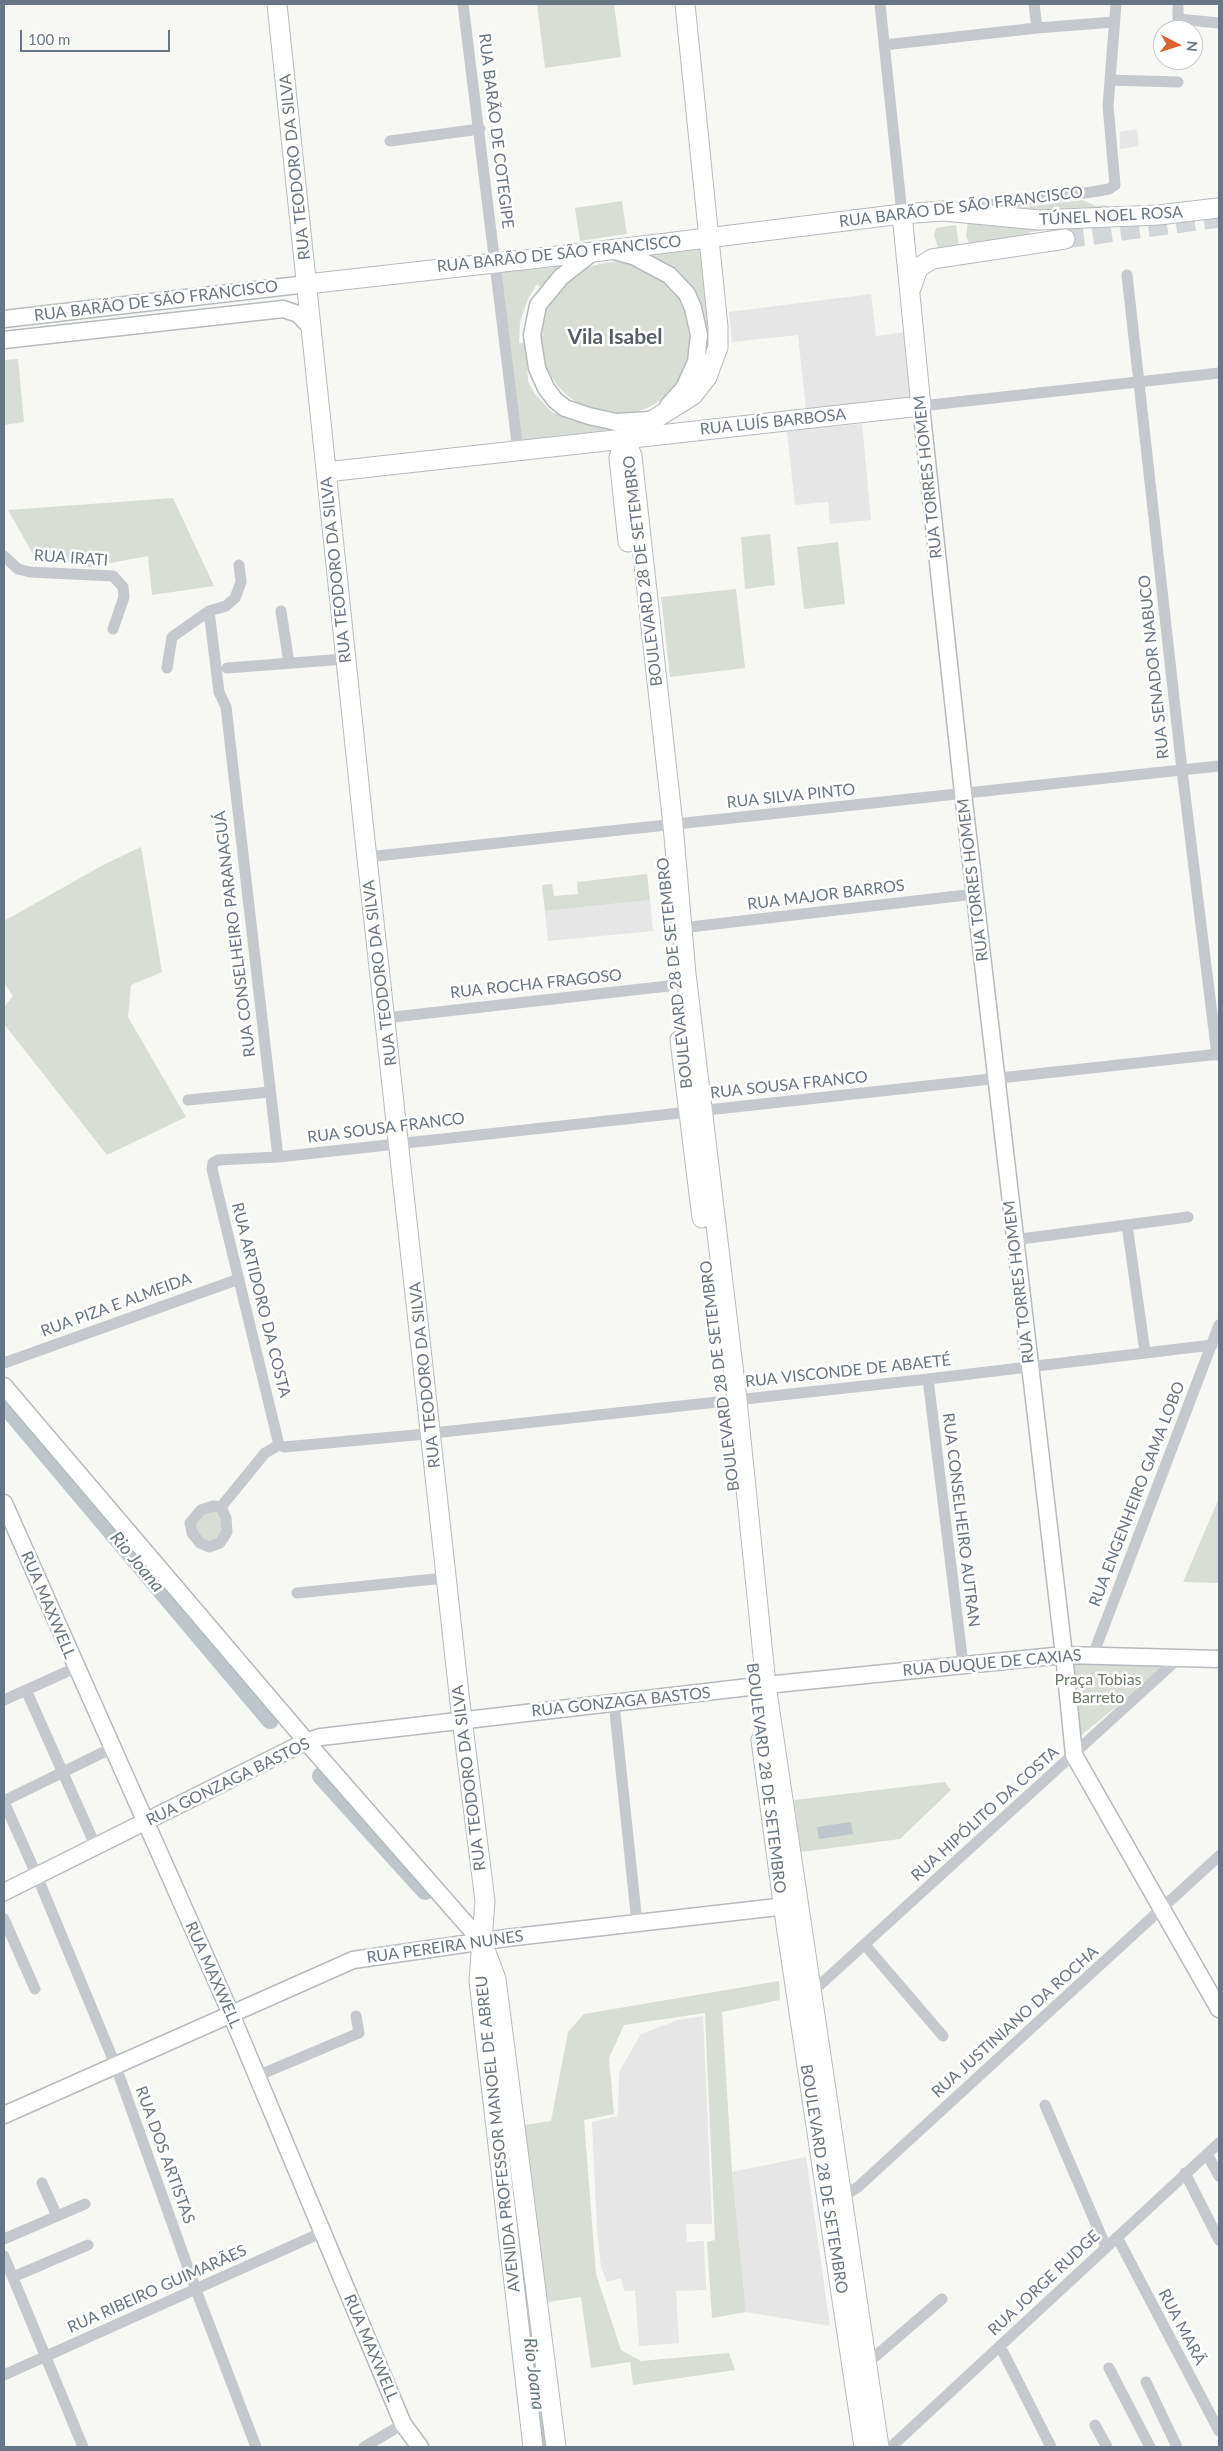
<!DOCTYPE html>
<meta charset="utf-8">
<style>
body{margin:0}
#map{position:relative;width:1223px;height:2451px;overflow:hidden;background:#f7f7f4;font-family:Lato,sans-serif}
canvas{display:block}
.frame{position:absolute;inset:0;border:5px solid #677584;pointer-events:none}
.north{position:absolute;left:1153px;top:20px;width:50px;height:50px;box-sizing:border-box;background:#fff;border:1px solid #c2c8ce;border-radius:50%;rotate:95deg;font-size:14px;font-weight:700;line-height:20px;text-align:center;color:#677584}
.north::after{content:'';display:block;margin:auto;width:18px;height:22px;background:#db6330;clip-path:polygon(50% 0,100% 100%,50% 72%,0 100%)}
.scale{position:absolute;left:20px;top:30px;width:150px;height:22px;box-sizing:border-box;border:2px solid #677584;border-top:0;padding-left:6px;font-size:15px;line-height:18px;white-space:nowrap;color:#677584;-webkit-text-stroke:4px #fff;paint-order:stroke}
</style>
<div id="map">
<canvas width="1223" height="2451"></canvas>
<div class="frame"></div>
<div class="north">N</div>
<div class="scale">100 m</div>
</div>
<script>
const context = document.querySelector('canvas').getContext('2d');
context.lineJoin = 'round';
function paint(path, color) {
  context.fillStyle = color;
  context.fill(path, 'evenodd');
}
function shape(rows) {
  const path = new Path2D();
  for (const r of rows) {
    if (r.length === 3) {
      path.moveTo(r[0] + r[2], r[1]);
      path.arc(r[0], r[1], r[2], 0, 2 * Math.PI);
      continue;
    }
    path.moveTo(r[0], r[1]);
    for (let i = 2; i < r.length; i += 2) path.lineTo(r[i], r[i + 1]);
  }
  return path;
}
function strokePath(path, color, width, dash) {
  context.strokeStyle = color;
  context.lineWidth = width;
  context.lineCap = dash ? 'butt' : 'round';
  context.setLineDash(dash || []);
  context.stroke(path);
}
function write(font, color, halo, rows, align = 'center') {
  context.font = font + ' Lato,sans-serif';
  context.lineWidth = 5;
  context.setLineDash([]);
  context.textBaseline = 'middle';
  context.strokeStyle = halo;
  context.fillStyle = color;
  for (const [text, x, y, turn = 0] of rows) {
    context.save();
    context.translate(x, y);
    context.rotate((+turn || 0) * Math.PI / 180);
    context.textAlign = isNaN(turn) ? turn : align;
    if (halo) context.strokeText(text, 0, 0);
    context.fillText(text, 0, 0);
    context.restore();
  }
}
paint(shape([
 [1137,129,1139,146,1120,149,1120,132],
 [871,294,876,336,905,332,912,397,806,410,798,335,732,342,729,312],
 [862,424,871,520,830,524,828,502,795,505,787,431],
 [650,900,653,931,548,941,545,911],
 [703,2016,712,2224,686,2224,687,2242,704,2241,706,2290,676,2291,679,2343,639,2346,635,2291,624,2291,621,2278,607,2282,601,2267,597,2229,592,2122,618,2116,619,2072,641,2034,678,2020],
 [806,2157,830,2326,746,2312,732,2172]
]), '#e5e6e5');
paint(shape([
 [537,4,614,4,621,57,545,68],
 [1082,200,1096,206,1107,205,1107,211,991,211],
 [622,201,627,234,580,241,575,208],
 [968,221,1063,228,1029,232,1031,236,1062,230,1061,235,972,249,966,236],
 [956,225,959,246,938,247,934,235,936,228],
 [701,248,712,334,704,370,703,327,656,261,645,253],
 [559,262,568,263,543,289,537,284,528,299,520,322,519,343,526,342,528,381,534,393,553,413,603,427,606,434,521,441,499,272,501,269,527,266,530,269,555,267],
 [617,338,76],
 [18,359,24,422,4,425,4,360],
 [173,498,214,586,152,595,148,556,89,567,34,556,8,510],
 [770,534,775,585,745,589,741,537],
 [838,542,845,604,804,609,797,547],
 [736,589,745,668,670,677,661,597],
 [141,847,162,972,131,985,128,1017,186,1117,107,1155,4,1024,4,1007,13,996,4,983,4,921,103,865],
 [647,874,650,900,545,911,542,885,552,884,554,896,578,894,577,882],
 [1219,1498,1219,1583,1183,1582],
 [220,1510,222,1539,208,1544,193,1531,200,1514],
 [1070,1664,1169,1664,1079,1737],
 [945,1782,951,1790,900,1839,801,1852,794,1800],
 [779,1981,780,2000,722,2012,732,2172,746,2312,712,2318,707,2242,715,2240,705,2013,624,2025,609,2058,614,2114,584,2120,596,2274,621,2350,641,2361,729,2353,735,2370,633,2385,630,2362,591,2368,581,2297,542,2303,524,2125,551,2121,568,2032,584,2014]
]), '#d8ded5');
paint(shape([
 [851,1822,853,1834,819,1839,817,1827]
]), '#bdc6cb');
strokePath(shape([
 [4,1404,270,1720],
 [321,1776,425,1891],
 [528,2327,544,2447]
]), '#bdc6cb', 18);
strokePath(shape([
 [1065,239,1219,218]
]), '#d3d6d8', 19, [19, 9]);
const secondary = shape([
 [614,251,633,256,669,275,687,294,693,308,699,335,696,362,684,388,668,406],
 [593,252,561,277,538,305,532,335,537,368,546,388,555,400,565,408,589,416,616,422,650,420],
 [4,319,307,284],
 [4,340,283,309,298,314,312,328],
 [921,406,963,793,1064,1655,1074,1755,1219,2009],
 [4,1386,318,1755,482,1942],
 [4,1503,231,2014,403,2424,420,2447],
 [4,1892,307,1741,321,1737,766,1685,1064,1655,1219,1659],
 [4,2115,353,1960,506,1938,795,1905]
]);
const primary = shape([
 [277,4,364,831,460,1703,485,1901,479,1981,533,2447],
 [307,284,593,252,902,214,943,211,1039,220,1158,215,1218,208],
 [911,288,918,268,932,259,1065,239],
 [626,437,693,395,707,377,718,347,718,327,685,4],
 [625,438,632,456,673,825,686,974,737,1400,766,1685,879,2447],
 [625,438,619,458,628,542],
 [326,472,921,406,902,214],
 [680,1040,702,1218],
 [761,1740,786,1925,864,2447],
 [484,1947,496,1979,556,2447]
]);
strokePath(secondary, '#b5babe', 19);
strokePath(primary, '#b6babe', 21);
strokePath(shape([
 [463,4,518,451],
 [880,4,902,214],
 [1034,4,1037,28],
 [1178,4,1178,19,1219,23],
 [884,45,1037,28,1114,22],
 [1110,80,1178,82],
 [390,141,480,129],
 [971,207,1092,192,1109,189,1115,185,1108,106,1116,4],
 [1127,275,1182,770,1217,1055],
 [921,406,1219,373],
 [4,556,18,569,30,572,113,576,123,587,124,597,113,629],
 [239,565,241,582,235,598,226,606,209,611,219,692,226,707,278,1157],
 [281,611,289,663],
 [167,668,172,637,209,611],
 [227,668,345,659],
 [367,857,1219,766],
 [681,928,975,894],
 [385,1018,668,986,686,974],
 [188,1100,270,1092],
 [1127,1225,1188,1217],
 [1013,1240,1127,1225,1145,1352],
 [4,1363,239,1279],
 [928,1379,963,1664],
 [279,1445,212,1169,213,1163,218,1160,278,1157,1219,1054],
 [279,1445,284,1447,415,1435,928,1379,1212,1345],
 [213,1506,221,1507,226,1518,227,1532,220,1543,209,1547,200,1543,192,1533,190,1523,201,1510,213,1506],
 [221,1507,265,1453,279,1445],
 [297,1593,435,1579],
 [1093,1655,1219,1325],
 [26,1690,96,1847],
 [4,1700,75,1668],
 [614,1703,637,1923],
 [4,1801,112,1748],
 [4,1802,37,1876,115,2064,196,2290,256,2447],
 [4,1919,35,1989],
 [865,1945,943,2036],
 [811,1993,1179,1658],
 [257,2076,359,2033,356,2016],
 [1045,2105,1106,2247],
 [1207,2154,1219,2176],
 [1185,2173,1219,2240],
 [42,2183,57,2216],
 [839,2199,858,2187,1219,1856],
 [1117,2237,1219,2431],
 [4,2239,85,2204],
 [4,2256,83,2447],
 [13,2277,88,2245],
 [1003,2352,1051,2447],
 [864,2366,942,2299],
 [1109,2368,1150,2447],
 [4,2375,323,2232],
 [1146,2382,1177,2447],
 [1095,2425,1107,2447],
 [364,2447,403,2424],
 [891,2447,1219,2143]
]), '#c5c8cc', 11);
strokePath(secondary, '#fff', 16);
strokePath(primary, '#fff', 19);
write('16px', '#677584', '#fff', [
 ["RUA BARÃO DE COTEGIPE",496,131,83],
 ["RUA TEODORO DA SILVA",295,167,-96],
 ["RUA BARÃO DE SÃO FRANCISCO",961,207,-7],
 ["TÚNEL NOEL ROSA",1111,216,-3],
 ["RUA BARÃO DE SÃO FRANCISCO",559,254,-6],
 ["RUA BARÃO DE SÃO FRANCISCO",156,301,-7],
 ["RUA LUÍS BARBOSA",773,422,-6],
 ["RUA TORRES HOMEM",928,477,-96],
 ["RUA IRATI",71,558,4],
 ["RUA TEODORO DA SILVA",336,570,-96],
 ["BOULEVARD 28 DE SETEMBRO",643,571,-97],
 ["RUA SENADOR NABUCO",1154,667,-96],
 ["RUA SILVA PINTO",791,796,-6],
 ["RUA TORRES HOMEM",973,880,-97],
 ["RUA MAJOR BARROS",826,895,-7],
 ["RUA CONSELHEIRO PARANAGUÁ",235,934,-97],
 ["RUA TEODORO DA SILVA",380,973,-97],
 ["BOULEVARD 28 DE SETEMBRO",675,973,-96],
 ["RUA ROCHA FRAGOSO",536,984,-6],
 ["RUA SOUSA FRANCO",789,1085,-6],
 ["RUA SOUSA FRANCO",386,1128,-7],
 ["RUA TORRES HOMEM",1019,1282,-97],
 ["RUA ARTIDORO DA COSTA",261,1300,76],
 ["RUA PIZA E ALMEIDA",116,1305,-20],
 ["RUA VISCONDE DE ABAETÉ",848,1371,-6],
 ["RUA TEODORO DA SILVA",425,1375,-96],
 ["BOULEVARD 28 DE SETEMBRO",720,1376,-97],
 ["RUA ENGENHEIRO GAMA LOBO",1137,1494,-69],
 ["RUA CONSELHEIRO AUTRAN",961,1520,83],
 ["RUA MAXWELL",48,1605,67],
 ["RUA DUQUE DE CAXIAS",992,1663,-5],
 ["RUA GONZAGA BASTOS",621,1702,-6],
 ["RUA TEODORO DA SILVA",469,1778,-97],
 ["BOULEVARD 28 DE SETEMBRO",766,1778,83],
 ["RUA GONZAGA BASTOS",228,1782,-26],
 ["RUA HIPÓLITO DA COSTA",985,1814,-42],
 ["RUA PEREIRA NUNES",445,1947,-8],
 ["RUA MAXWELL",213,1975,66],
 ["RUA JUSTINIANO DA ROCHA",1015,2022,-42],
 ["AVENIDA PROFESSOR MANOEL DE ABREU",498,2134,-96],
 ["RUA DOS ARTISTAS",165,2155,70],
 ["BOULEVARD 28 DE SETEMBRO",824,2179,81],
 ["RUA JORGE RUDGE",1044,2283,-43],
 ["RUA RIBEIRO GUIMARÃES",157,2289,-24],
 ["RUA MARÃ",1182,2327,62],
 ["RUA MAXWELL",371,2348,67]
]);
write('16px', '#697b66', '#fff', [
 ["Praça Tobias",1098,1680],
 ["Barreto",1098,1698]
]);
write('italic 18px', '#63777f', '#fff', [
 ["Rio Joana",137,1562,50],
 ["Rio Joana",534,2374,83]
]);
write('bold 21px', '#555f69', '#fff', [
 ["Vila Isabel",615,337]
]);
</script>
